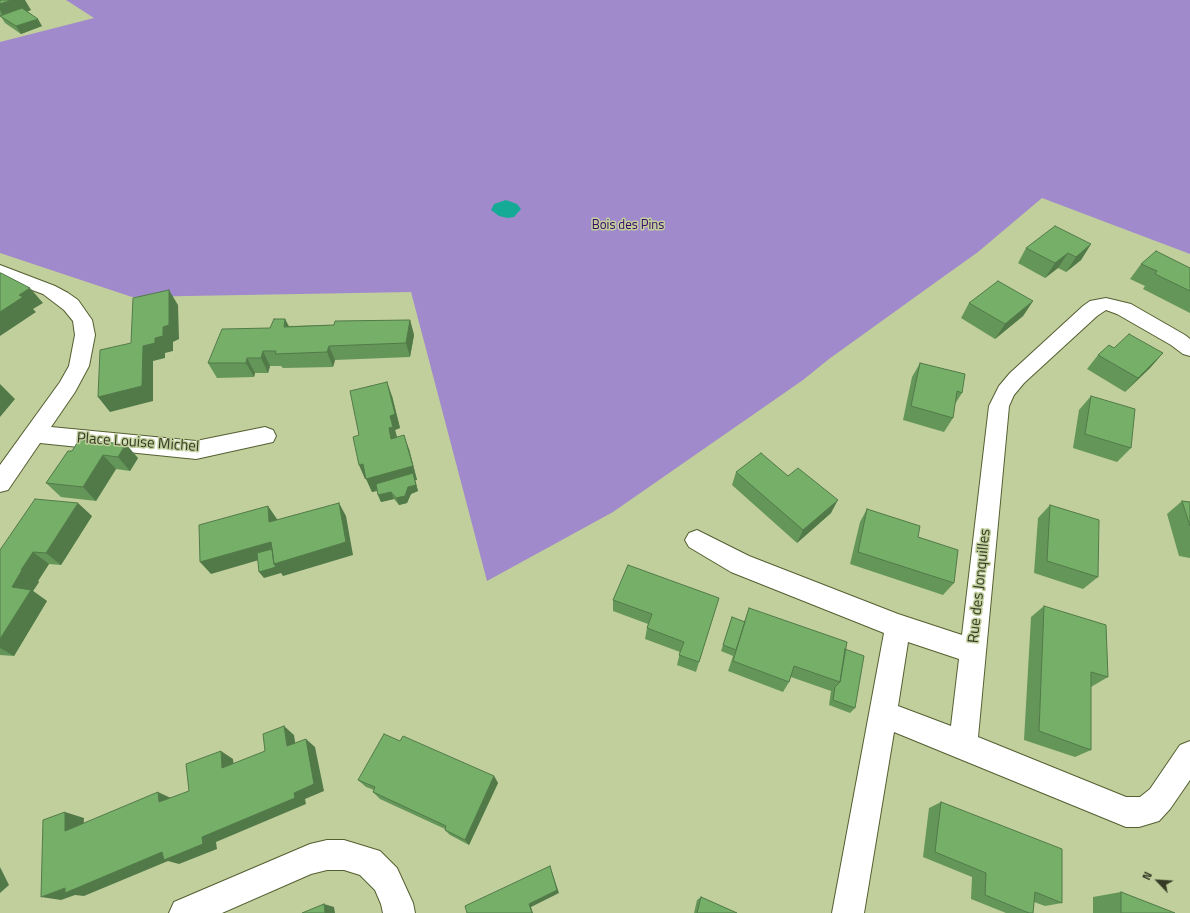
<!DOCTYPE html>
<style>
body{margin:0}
#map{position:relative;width:1190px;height:913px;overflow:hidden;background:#c1cf9c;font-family:"Titillium Web",sans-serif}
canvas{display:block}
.north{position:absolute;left:1138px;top:861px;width:40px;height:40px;-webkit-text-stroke:3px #c1cf9c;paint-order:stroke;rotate:295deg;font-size:11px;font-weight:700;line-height:16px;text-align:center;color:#353a25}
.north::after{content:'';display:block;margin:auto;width:14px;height:18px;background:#353a25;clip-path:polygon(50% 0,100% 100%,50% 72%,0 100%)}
</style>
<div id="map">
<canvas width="1190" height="913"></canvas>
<div class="north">N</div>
</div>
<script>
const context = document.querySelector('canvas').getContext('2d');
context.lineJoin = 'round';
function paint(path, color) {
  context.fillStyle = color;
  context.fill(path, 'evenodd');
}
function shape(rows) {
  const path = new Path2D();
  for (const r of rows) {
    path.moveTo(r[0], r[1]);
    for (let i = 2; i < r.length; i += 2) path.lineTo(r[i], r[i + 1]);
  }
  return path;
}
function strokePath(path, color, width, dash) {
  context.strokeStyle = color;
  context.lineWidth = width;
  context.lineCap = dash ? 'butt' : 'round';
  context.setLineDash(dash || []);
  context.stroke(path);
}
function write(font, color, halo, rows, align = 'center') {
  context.font = font + ' "Titillium Web",sans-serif';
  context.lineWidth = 3;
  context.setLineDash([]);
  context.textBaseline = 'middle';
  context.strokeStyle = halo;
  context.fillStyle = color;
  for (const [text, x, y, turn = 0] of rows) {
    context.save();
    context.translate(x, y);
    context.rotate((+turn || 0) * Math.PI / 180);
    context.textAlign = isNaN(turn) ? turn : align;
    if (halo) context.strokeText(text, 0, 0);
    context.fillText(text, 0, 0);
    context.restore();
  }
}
paint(shape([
 [66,0,1190,0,1190,254,1042,198,978,252,936,282,829,359,803,380,613,512,487,581,411,292,132,297,0,253,0,42,94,18]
]), '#a18acc');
paint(shape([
 [506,200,517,204,521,209,514,217,508,218,499,216,491,210,494,204]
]), '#15aa95');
const minor = shape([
 [0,265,55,286,68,293,78,300,92,320,95,335,89,366,75,392,51,427,196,441,265,427,273,430,276,436,273,442,196,459,40,443,8,490,0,492,0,465,60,382,69,366,75,335,73,321,64,310,43,294,0,278,0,265],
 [1106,298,1131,304,1185,335,1190,339,1190,356,1183,354,1171,345,1117,314,1106,310,1097,316,1024,383,1014,395,1009,406,978,737,1126,797,1140,797,1150,789,1180,745,1190,741,1190,780,1170,809,1159,821,1139,827,1126,827,894,732,864,913,832,913,884,633,731,572,689,547,685,540,689,533,697,530,749,556,898,614,962,635,989,406,999,386,1010,373,1083,306,1090,301,1106,298],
 [908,642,959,659,951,726,898,706,908,642],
 [327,840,344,840,380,851,397,868,413,903,415,913,383,913,381,904,375,890,360,875,344,870,327,870,311,874,222,913,169,913,174,902,310,844,327,840]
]);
strokePath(minor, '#545f31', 2);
paint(minor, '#fff');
paint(shape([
 [0,0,31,10,27,12,42,26,21,34,5,23,0,15],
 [1091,244,1081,260,1066,272,1058,268,1045,278,1018,263,1026,248],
 [1141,264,1190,268,1190,313,1143,289,1145,286,1130,279],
 [1033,301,1023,316,995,339,961,318,969,303],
 [285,319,289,326,334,325,410,320,414,335,410,357,335,360,333,367,283,368,281,366,270,366,268,373,255,373,254,377,217,378,208,363],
 [1114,348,1163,353,1150,368,1125,392,1087,369,1098,355],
 [920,363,962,393,955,404,953,418,944,432,903,420,912,377],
 [392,396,400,428,395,430,397,437,409,449,417,480,415,480,418,491,411,494,407,503,399,505,394,499,381,502,378,495,377,491,372,492,366,478,365,479,359,435],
 [1091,396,1131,448,1117,462,1073,448,1079,410],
 [68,451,138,458,130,471,116,469,96,501,61,497,46,483],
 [736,472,788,476,831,513,797,543,732,485],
 [1182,501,1190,502,1190,558,1179,556,1167,514],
 [1050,505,1098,577,1083,589,1034,573,1038,518],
 [867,509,918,537,954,583,943,595,850,564,860,522],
 [92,516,61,565,49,564,38,581,39,582,33,591,47,601,14,656,0,655,0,550],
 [719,598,696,672,677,665,680,652,645,639,647,628,648,624,613,611,613,600],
 [1044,606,1108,677,1091,687,1091,750,1075,757,1024,740,1031,617],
 [749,608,845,649,855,708,850,713,829,705,831,691,791,677,789,682,783,692,728,671,733,656,721,651,732,617,744,622],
 [400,741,494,776,498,783,469,845,450,835,445,830,445,829,380,799,373,792,374,790,366,787,358,780],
 [941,802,1062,903,1045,906,1034,902,1033,913,1006,913,971,899,972,877,923,857,929,808],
 [1121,892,1175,913,1093,913,1093,897],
 [701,897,737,913,694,913,697,900]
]), '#659659');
paint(shape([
 [11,0,25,0,31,10,5,19,0,10,0,4],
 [38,19,42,26,21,34,16,26],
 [1091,244,1081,260,1066,272,1076,257],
 [1068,253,1058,268,1045,278,1055,263],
 [30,288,43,303,33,309,36,312,0,336,0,312,19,295],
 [169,290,178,305,179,339,173,342,173,351,165,353,165,358,153,361,153,401,110,412,98,397,143,346,155,338,163,327],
 [1033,301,1023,316,995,339,1005,324],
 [285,319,292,334,284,327],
 [410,320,414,335,410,357,406,343],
 [329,346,335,360,333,367,327,352],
 [263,351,270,366,268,373,261,358],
 [1163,353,1150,368,1125,392,1138,378],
 [247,358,255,373,254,377,246,363],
 [387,382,392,396,400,428,395,430,398,441,391,439,389,428,390,416],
 [0,384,15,399,0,417],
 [404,435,409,449,417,480,415,480,418,491,411,494,407,503,399,505,396,498,414,481,372,492,366,479],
 [126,444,138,458,130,471,118,457],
 [103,455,116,469,96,501,83,487],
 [363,464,369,478,365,479,359,465],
 [391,492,394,499,381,502,378,495],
 [838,500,831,513,797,543,803,530],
 [78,503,92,516,61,565,46,553],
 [339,503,346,516,353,555,283,576,281,573,264,578,259,572,274,564,276,555,211,574,200,562],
 [268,506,277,519,278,535,269,522],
 [33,552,49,564,38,581,39,582,33,591,47,601,14,656,0,648,0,639,12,587,21,570],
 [284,726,294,735,297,754,287,746],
 [306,739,315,747,324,791,305,799,306,804,216,842,217,849,179,864,168,861,84,896,75,895,61,900,41,897,202,837,294,793],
 [221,751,233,759,235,775,222,768],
 [494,776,498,783,469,845,465,840],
 [158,792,173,799,159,802],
 [65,812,84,818,83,836,65,831],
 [550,866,559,893,531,907,533,913,532,913,529,904],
 [0,867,9,885,0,893],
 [324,904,334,907,335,913,325,913]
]), '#527a49');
const building = shape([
 [0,0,11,0,0,4,0,0],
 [22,8,38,19,16,26,0,16,22,8],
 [1055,226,1091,244,1076,257,1068,253,1055,263,1026,248,1055,226],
 [1156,251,1190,268,1190,291,1155,274,1157,271,1141,264,1156,251],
 [0,273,1,273,30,288,19,295,23,297,0,312,0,273],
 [998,281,1033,301,1005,324,969,303,998,281],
 [169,290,169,325,163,327,163,336,155,338,155,343,143,346,142,386,98,397,100,350,131,343,133,298,169,290],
 [274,319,285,319,284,327,334,325,335,321,410,320,406,343,329,346,327,352,275,354,276,351,263,351,261,358,247,358,246,363,208,363,222,329,270,328,274,319],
 [1129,334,1163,353,1138,378,1098,355,1109,345,1114,348,1129,334],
 [920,363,965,374,962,393,957,391,953,418,911,406,920,363],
 [387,382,395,414,390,416,393,427,389,428,391,439,404,435,413,466,366,479,363,464,359,465,353,437,359,435,350,391,387,382],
 [1091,396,1135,409,1131,448,1085,434,1091,396],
 [79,440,126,444,118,457,103,455,83,487,46,483,68,451,72,451,79,440],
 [761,453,788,476,798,468,838,500,803,530,736,472,761,453],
 [413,473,416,485,408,487,405,496,396,498,391,492,378,495,376,484,413,473],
 [35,499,78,503,46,553,33,552,21,570,22,570,12,587,31,590,0,639,0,550,35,499],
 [1182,501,1190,502,1190,526,1182,501],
 [339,503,346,542,274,564,271,542,200,562,199,525,268,506,269,522,339,503],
 [1050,505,1099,520,1098,577,1047,561,1050,505],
 [867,509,920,526,918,537,958,550,954,583,858,552,867,509],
 [272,549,274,564,276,567,259,572,257,553,272,549],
 [628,565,719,598,699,662,679,655,684,642,647,628,652,614,613,600,628,565],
 [1044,606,1106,625,1108,677,1091,672,1091,750,1039,731,1044,606],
 [749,608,847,642,840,682,794,666,789,682,733,661,749,608],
 [732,617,745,622,736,650,723,645,732,617],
 [845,649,864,656,855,708,833,700,835,687,840,682,845,649],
 [284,726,287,746,306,739,314,784,294,793,295,798,202,837,203,844,164,860,162,852,65,893,65,888,41,897,43,820,65,812,65,831,158,792,159,802,189,791,186,764,221,751,222,768,265,751,263,734,284,726],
 [384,734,400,741,403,736,494,776,465,840,445,830,446,826,373,792,375,787,358,780,384,734],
 [941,802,1062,849,1062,903,1035,892,1033,913,1029,913,985,895,986,873,935,852,941,802],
 [550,866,557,890,529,904,532,913,467,913,465,906,550,866],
 [1121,892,1175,913,1121,913,1121,892],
 [701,897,737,913,697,913,701,897],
 [324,904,325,913,302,913,324,904]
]);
paint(building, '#75af68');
strokePath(building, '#527a49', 1);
write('13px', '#390667', '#c1cf9c', [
 ["Bois des Pins",628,226]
]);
write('15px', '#353a25', '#c1cf9c', [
 ["Place Louise Michel",138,443,4],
 ["Rue des Jonquilles",980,586,-84]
]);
</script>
